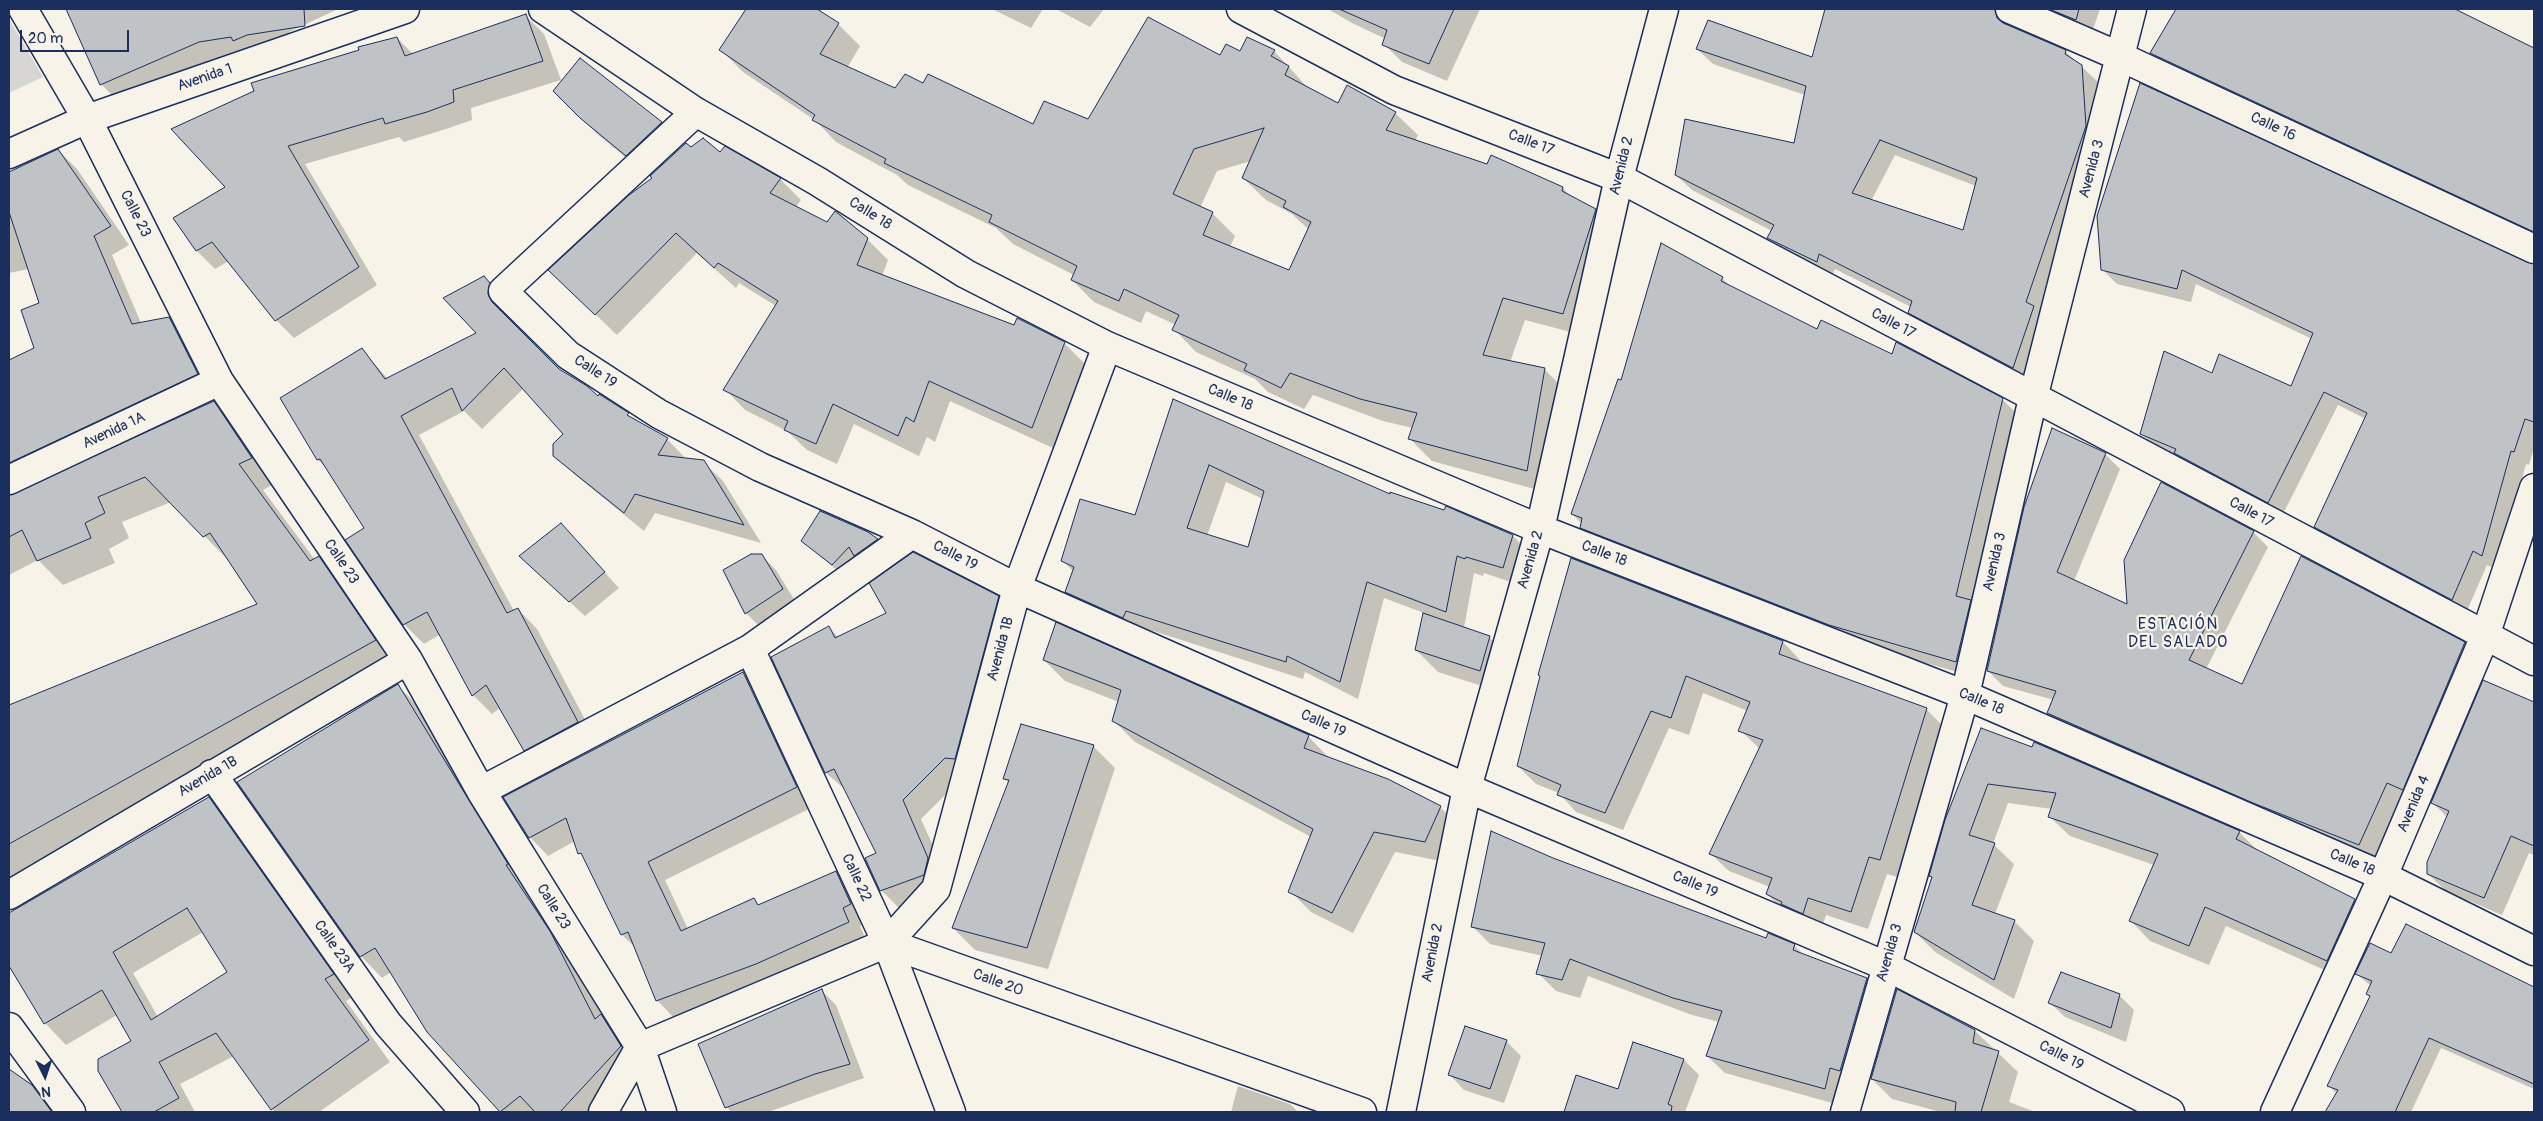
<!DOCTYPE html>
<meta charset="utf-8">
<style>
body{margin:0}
#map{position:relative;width:2543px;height:1121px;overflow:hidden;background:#f7f3e8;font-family:Pangolin,sans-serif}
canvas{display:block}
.frame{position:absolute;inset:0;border:10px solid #1b2f5e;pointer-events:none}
.north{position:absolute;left:20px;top:1051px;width:50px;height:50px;-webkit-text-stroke:4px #f7f3e8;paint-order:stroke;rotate:176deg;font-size:14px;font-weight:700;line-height:20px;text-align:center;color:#1b2f5e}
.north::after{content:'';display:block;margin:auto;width:18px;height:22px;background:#1b2f5e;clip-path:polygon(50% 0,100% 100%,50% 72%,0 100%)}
.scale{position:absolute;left:20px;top:30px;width:109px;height:22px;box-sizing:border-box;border:2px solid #1b2f5e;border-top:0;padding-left:6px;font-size:15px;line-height:18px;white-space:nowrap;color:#1b2f5e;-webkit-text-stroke:4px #f7f3e8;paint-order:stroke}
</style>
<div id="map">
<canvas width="2543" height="1121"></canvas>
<div class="frame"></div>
<div class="north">N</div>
<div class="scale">20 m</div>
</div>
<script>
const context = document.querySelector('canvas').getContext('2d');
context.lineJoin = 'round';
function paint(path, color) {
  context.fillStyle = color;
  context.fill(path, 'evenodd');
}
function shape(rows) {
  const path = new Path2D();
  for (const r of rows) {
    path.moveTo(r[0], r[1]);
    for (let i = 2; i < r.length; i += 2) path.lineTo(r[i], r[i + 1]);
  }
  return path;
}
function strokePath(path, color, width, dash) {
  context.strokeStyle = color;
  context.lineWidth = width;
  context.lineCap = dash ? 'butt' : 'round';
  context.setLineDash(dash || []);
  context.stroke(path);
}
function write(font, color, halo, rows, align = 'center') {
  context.font = font + ' Pangolin,sans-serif';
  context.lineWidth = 4.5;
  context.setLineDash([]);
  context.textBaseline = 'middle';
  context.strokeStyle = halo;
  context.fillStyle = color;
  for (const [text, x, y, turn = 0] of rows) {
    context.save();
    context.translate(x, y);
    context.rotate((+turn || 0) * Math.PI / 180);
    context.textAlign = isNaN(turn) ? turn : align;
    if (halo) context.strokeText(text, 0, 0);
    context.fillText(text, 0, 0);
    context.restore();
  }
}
paint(shape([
 [9,19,43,77,9,93]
]), '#d7d6d4');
paint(shape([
 [68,9,338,9,289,32,294,43,122,105,101,84],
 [747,9,814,9,838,24,860,46,847,68,895,89,1034,126,1088,121,1220,57,1241,53,1274,51,1309,89,1339,104,1395,113,1418,135,1415,141,1488,166,1491,156,1563,188,1571,197,1595,210,1618,232,1586,336,1525,320,1510,362,1545,370,1567,392,1549,493,1432,461,1410,439,1413,428,1383,421,1313,395,1304,409,1268,392,1255,379,1196,352,1174,329,1176,325,1146,311,1141,323,1094,302,1072,280,1074,275,1013,244,996,228,908,185,897,175,836,142,816,121,743,72,721,50],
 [1251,161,1243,178,1266,200,1292,214,1309,230,1290,272,1230,247,1235,236,1212,213,1200,208,1217,171],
 [992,9,1043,9,1031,28],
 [1056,9,1104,9,1090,27],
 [1328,9,1480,9,1447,81,1402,62,1384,44,1386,39,1352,23],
 [1827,9,2024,9,2011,19,2010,27,2065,51,2098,82,2101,142,2029,383,1925,328,1909,312,1911,307,1835,269,1832,276,1784,253,1769,238,1772,231,1692,190,1676,175,1795,145,1805,95,1713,64,1697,49,1813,59],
 [1895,155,1976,186,1963,231,1871,201],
 [2026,9,2100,9,2091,35],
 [2178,9,2241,9,2283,27,2291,9,2452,9,2534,50,2534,239,2166,67,2152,53],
 [526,16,544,34,561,80,471,108,472,120,446,129,404,142,399,137,305,164,377,285,294,338,276,320,229,261,215,269,197,251,227,188,397,38,413,54],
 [580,60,661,123,676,138,641,170,596,133,555,91],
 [725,148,780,179,801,200,795,208,828,224,867,239,888,260,882,276,1064,343,1085,364,1053,448,950,401,935,442,927,437,919,456,854,424,837,464,807,450,787,431,745,410,725,389,776,306,739,283,736,288,697,253,617,335,571,291,691,149,720,153],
 [58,150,77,169,129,245,112,255,141,323,169,318,188,337,216,393,9,479,9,361,36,349,40,304,29,269,9,273,9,210,16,208,9,197,9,173],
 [2527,264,2534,266,2534,448,2529,465,2526,464,2497,569,2487,565,2466,613,2330,542,2316,527,2366,419,2338,405,2282,516,2190,467,2181,459,2156,448,2141,433,2213,374,2292,388,2312,339,2196,284,2191,302,2117,284,2102,269],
 [484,278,509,304,507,315,511,323,558,370,598,397,667,439,687,460,703,462,723,481,761,543,655,513,644,531,575,475,555,455,565,434,524,388,482,429,464,411,419,435,514,611,518,609,537,629,597,742,544,770,525,750,500,708,492,714,473,695,439,635,424,644,404,624,347,540,366,528,330,471,318,460,362,350,388,379,478,334],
 [1722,278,1733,289,1818,330,2002,399,2017,414,1971,676,1846,640,1596,542,1581,527,1582,524,1572,514,1622,381],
 [1174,400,1390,496,1513,536,1530,553,1520,585,1484,573,1483,576,1474,573,1464,628,1489,637,1511,659,1501,692,1438,672,1416,650,1424,613,1384,598,1358,699,1305,672,1303,679,1144,628,1141,635,1084,610,1067,592,1074,572,1063,561,1136,517],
 [1226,482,1263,499,1249,549,1207,536],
 [213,402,238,427,276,483,263,490,315,560,318,557,343,582,400,666,9,882,9,706,259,605,229,561,171,502,122,522,129,538,109,549,115,563,63,585,38,560,9,575,9,504,118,453],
 [2105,454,2120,469,2074,581,2128,606,2253,532,2268,547,2206,669,2242,686,2302,558,2465,643,2479,658,2402,797,2374,859,2063,728,2048,713,2054,700,2003,686,1988,671],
 [561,525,619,588,585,616,536,571],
 [868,533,892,554,847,579,803,541],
 [761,555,776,570,797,604,761,628,746,613,725,570],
 [998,597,1017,616,964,776,921,819,947,877,900,909,881,890,878,854,847,791,826,773,773,657,829,627,839,638],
 [1783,642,1800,660,1799,663,1926,709,1944,727,1897,877,1887,874,1868,929,1826,915,1821,931,1785,912,1767,894,1770,887,1729,871,1711,854,1760,749,1740,730,1748,711,1703,693,1689,735,1669,728,1623,830,1576,812,1559,793,1536,784,1518,766,1541,676],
 [1044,660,1308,736,1329,758,1440,807,1461,828,1446,862,1395,852,1353,933,1311,912,1290,891,1311,837,1135,742,1114,721,1119,702,1065,681],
 [743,673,761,692,815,806,665,880,688,929,754,900,760,906,836,872,854,891,869,922,860,926,866,940,675,1019,657,1000,636,948,622,935,575,841,548,856,530,837],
 [2484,682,2534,703,2534,855,2529,853,2502,915,2446,891,2428,874,2448,818,2433,803],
 [398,686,419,707,571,954,605,1020,622,1037,641,1067,601,1112,502,1112,428,1031,391,972,382,978,361,956],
 [1982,730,2239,832,2259,852,2355,900,2374,920,2347,980,2226,926,2209,965,2150,941,2131,921,2154,865,2070,836,2050,817,2052,809,2008,803,1993,844,2014,864,1995,914,2014,921,2034,941,2014,999,1935,952,1915,932,1933,878,1930,876],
 [1093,746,1115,768,1048,969,975,950,953,928,1010,784,1005,779],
 [209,798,230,820,354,996,346,1001,390,1062,319,1112,275,1112,234,1056,180,1084,195,1112,123,1112,100,1070,132,1042,117,1015,66,1045,45,1023,9,963,9,914],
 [203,932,229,972,158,1017,133,973],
 [1553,859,1767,940,1794,945,1804,955,1867,979,1885,997,1843,1106,1725,1073,1707,1056,1719,1022,1692,1015,1588,976,1580,998,1556,991,1538,973,1543,956,1490,944,1472,926],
 [2407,926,2534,989,2534,1089,2441,1048,2411,1112,2326,1112,2337,1094,2329,1086,2370,997,2367,994,2371,986,2357,974,2392,955],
 [821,990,836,1005,864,1078,768,1112,731,1112,727,1107],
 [2119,995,2134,1010,2126,1042,2065,1017,2050,1003],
 [1975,1031,2018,1072,2009,1102,2035,1112,1941,1112,1892,1099,1872,1079],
 [1506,1041,1521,1056,1504,1103,1464,1090,1450,1075],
 [1684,1060,1699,1075,1685,1112,1566,1112,1577,1077,1619,1090],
 [9,1069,29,1083,56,1112,9,1112],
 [1238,1086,1290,1104,1298,1112,1231,1112]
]), '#0003');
const building = shape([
 [66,9,304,9,305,26,247,35,233,41,231,37,199,42,100,85,66,9],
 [746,9,817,9,839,23,820,54,895,88,905,74,923,83,928,74,1033,124,1044,101,1088,119,1148,17,1220,55,1226,44,1240,51,1247,37,1275,50,1271,56,1289,66,1285,75,1338,103,1347,85,1396,112,1386,130,1487,164,1491,155,1563,187,1562,191,1596,209,1563,314,1503,298,1483,355,1545,368,1527,471,1408,439,1417,413,1360,399,1290,373,1281,388,1244,370,1247,364,1172,330,1179,315,1124,289,1119,301,1071,280,1077,266,989,222,992,215,884,163,886,159,812,120,815,115,719,50,746,9],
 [1264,128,1242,178,1286,201,1283,207,1311,222,1289,270,1203,235,1213,212,1173,194,1194,149,1264,128],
 [1339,9,1454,9,1429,64,1382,45,1387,30,1339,9],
 [1825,9,1995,9,1997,18,2003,23,2066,50,2065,54,2082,65,2086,126,2026,302,2034,306,2013,368,1908,313,1912,301,1819,254,1817,262,1767,238,1774,225,1675,175,1685,119,1794,143,1806,86,1696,49,1708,20,1812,57,1825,9],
 [1880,140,1977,178,1963,230,1852,193,1880,140],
 [2049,9,2079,9,2076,20,2049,9],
 [2176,9,2455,9,2534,48,2534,232,2150,53,2176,9],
 [526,14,543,61,453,90,454,102,427,112,385,124,383,118,288,146,359,267,275,321,212,242,196,251,173,218,225,187,171,129,254,91,251,83,359,50,358,47,397,37,405,56,526,14],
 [580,58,662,122,626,156,580,118,553,91,580,58],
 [2140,83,2534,264,2534,422,2525,419,2514,452,2511,451,2482,556,2473,551,2452,600,2314,527,2367,413,2324,392,2268,503,2174,453,2176,449,2140,434,2164,351,2212,373,2219,354,2291,386,2313,333,2182,270,2177,289,2101,270,2097,216,2140,83],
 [703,138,720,152,725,146,781,178,770,193,827,222,835,211,868,238,857,265,1014,325,1017,318,1065,342,1032,428,929,381,914,422,906,417,898,436,833,404,816,444,784,430,788,421,723,390,778,301,718,263,714,268,676,233,595,315,548,270,629,195,652,178,650,176,686,143,691,147,703,138],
 [58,149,111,226,94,236,132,324,169,317,198,374,9,463,9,360,34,348,21,310,39,303,9,212,9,172,58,149],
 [1661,243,1723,277,1721,281,1817,329,1821,320,1892,354,1896,342,2003,398,1956,596,1971,600,1956,662,1829,625,1580,528,1582,518,1571,514,1618,379,1621,380,1661,243],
 [484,276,490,283,488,294,492,302,559,369,587,386,598,396,599,394,629,413,627,415,668,438,658,455,704,460,744,525,635,494,624,513,553,456,553,444,563,434,504,368,462,411,452,388,401,416,507,613,518,608,578,722,524,751,486,685,472,696,427,612,403,625,345,540,364,528,320,459,317,460,280,398,362,348,385,379,476,333,443,298,484,276],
 [1173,399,1390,494,1390,492,1444,510,1446,506,1513,535,1503,568,1466,557,1465,559,1457,556,1446,612,1367,582,1340,682,1287,656,1286,662,1126,611,1123,618,1065,592,1074,567,1061,561,1080,499,1135,515,1173,399],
 [1209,465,1264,491,1248,547,1187,528,1209,465],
 [214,401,252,458,239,464,310,561,319,556,376,640,9,844,9,705,257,604,210,533,203,537,145,477,98,497,105,513,85,523,91,538,37,561,22,530,9,537,9,495,214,401],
 [2052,428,2106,453,2057,572,2127,604,2124,560,2161,482,2254,531,2189,660,2242,684,2301,556,2465,642,2403,790,2387,783,2359,845,2253,803,2047,713,2056,691,1987,671,2024,507,2052,428],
 [820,511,868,532,878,539,854,556,849,547,832,565,801,541,820,511],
 [561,523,605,572,569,602,519,556,561,523],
 [913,552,999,596,955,759,945,758,903,800,928,858,924,875,880,891,865,858,876,853,834,769,825,773,771,657,829,626,835,638,886,613,869,583,913,552],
 [751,554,762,554,783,589,745,614,723,570,751,554],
 [1571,558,1783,641,1779,654,1927,708,1880,860,1869,857,1851,912,1808,898,1803,914,1781,904,1782,902,1766,894,1772,878,1709,854,1763,740,1738,731,1750,702,1686,676,1671,718,1651,711,1605,813,1557,795,1561,785,1517,766,1540,676,1538,675,1571,558],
 [1423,613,1490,636,1480,671,1415,650,1423,613],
 [1056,622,1309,735,1304,748,1388,779,1441,806,1425,842,1374,832,1332,913,1288,892,1313,829,1112,721,1121,690,1043,660,1056,622],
 [743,672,797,787,648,862,681,931,754,898,758,905,836,871,851,904,843,908,849,922,756,964,656,1001,628,932,621,935,581,853,578,854,566,818,529,838,503,797,743,672],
 [2483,680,2534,702,2534,846,2511,836,2484,898,2427,874,2427,862,2449,811,2431,803,2483,680],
 [398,684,508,864,506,865,550,931,595,1019,601,1014,621,1046,560,1112,535,1112,520,1096,500,1112,427,1032,375,948,360,957,237,782,398,684],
 [1021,724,1094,745,1027,948,952,928,1009,780,1003,779,1021,724],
 [1981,728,2032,747,2034,742,2240,831,2236,839,2355,899,2327,961,2205,907,2189,946,2129,921,2158,854,2048,817,2056,793,1988,784,1969,835,1995,843,1972,905,2015,920,1994,980,1914,932,1932,877,1929,876,1945,820,1981,728],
 [209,797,334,974,325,979,369,1040,271,1110,216,1033,159,1062,179,1098,154,1112,122,1112,98,1071,98,1059,131,1041,102,990,44,1024,9,966,9,913,209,797],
 [187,908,227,972,151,1020,113,952,187,908],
 [1491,831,1553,858,1766,938,1768,933,1795,944,1793,950,1867,978,1840,1071,1830,1068,1825,1089,1706,1056,1722,1011,1673,998,1570,959,1562,980,1536,974,1545,943,1471,927,1491,831],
 [2406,924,2534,987,2534,1084,2429,1038,2395,1112,2325,1112,2338,1090,2327,1086,2370,996,2366,994,2372,981,2355,974,2370,943,2391,953,2406,924],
 [2061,972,2120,994,2111,1028,2048,1003,2061,972],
 [822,989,850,1064,815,1074,725,1108,698,1044,822,989],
 [1897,989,1975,1030,1973,1043,1999,1051,1981,1112,1955,1112,1956,1102,1871,1079,1897,989],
 [1465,1026,1507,1040,1490,1089,1448,1075,1465,1026],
 [1633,1042,1684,1059,1668,1104,1672,1106,1671,1112,1564,1112,1576,1075,1618,1089,1633,1042],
 [9,1069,32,1085,52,1112,9,1112,9,1069]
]);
paint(building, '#c0c3c5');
strokePath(building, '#1b2f5e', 1);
const minor = shape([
 [23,9,87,119,219,381,408,660,481,791,640,1047,662,1112],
 [543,9,696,112,817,181,966,274,1107,346,1540,529,1965,695,2383,876,2534,951],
 [1241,9,1394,90,1619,178,2534,661],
 [2010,9,2121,57,2534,249],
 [696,112,503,291,568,355,659,414,760,467,912,534,1017,588,1467,788,1886,966,2170,1112],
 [9,154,87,119,405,9],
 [9,480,219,381],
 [750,649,887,943,951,1112],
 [212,774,388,1024,465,1112],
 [481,791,750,649,912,534],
 [9,895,408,660],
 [887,943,936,889,1017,588,1107,346],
 [9,1027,71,1112],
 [603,1112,640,1047,887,943,1362,1112],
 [1401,1112,1467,788,1540,529,1619,178,1664,9],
 [1845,1112,1965,695,2033,398,2132,9],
 [2275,1112,2383,876,2485,636,2534,488]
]);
strokePath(minor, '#1b2f5e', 31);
strokePath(minor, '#f7f3e8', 28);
write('15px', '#1b2f5e', '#f7f3e8', [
 ["Avenida 1",205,78,-19],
 ["Calle 16",2273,127,25],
 ["Calle 17",1531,143,21],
 ["Avenida 2",1622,166,-76],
 ["Avenida 3",2092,169,-75],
 ["Calle 23",135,214,63],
 ["Calle 18",870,214,32],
 ["Calle 17",1893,324,28],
 ["Calle 19",595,372,33],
 ["Calle 18",1230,398,23],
 ["Avenida 1A",114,431,-25],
 ["Calle 17",2251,513,28],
 ["Calle 18",1604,554,21],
 ["Calle 19",955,556,27],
 ["Avenida 2",1531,560,-74],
 ["Calle 23",341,562,56],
 ["Avenida 3",1995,562,-77],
 ["Avenida 1B",1001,649,-75],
 ["Calle 18",1981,702,23],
 ["Calle 19",1323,724,24],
 ["Avenida 1B",208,777,-30],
 ["Avenida 4",2414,804,-67],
 ["Calle 18",2352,863,23],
 ["Calle 22",856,878,65],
 ["Calle 19",1695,885,23],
 ["Calle 23",553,907,58],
 ["Calle 23A",334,947,55],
 ["Avenida 2",1433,953,-79],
 ["Avenida 3",1890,953,-74],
 ["Calle 20",998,983,20],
 ["Calle 19",2061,1056,27]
]);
context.letterSpacing = '1px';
write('16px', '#1b2f5e', '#f7f3e8', [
 ["ESTACIÓN",2178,625],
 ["DEL SALADO",2178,643]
]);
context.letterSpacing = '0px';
</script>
